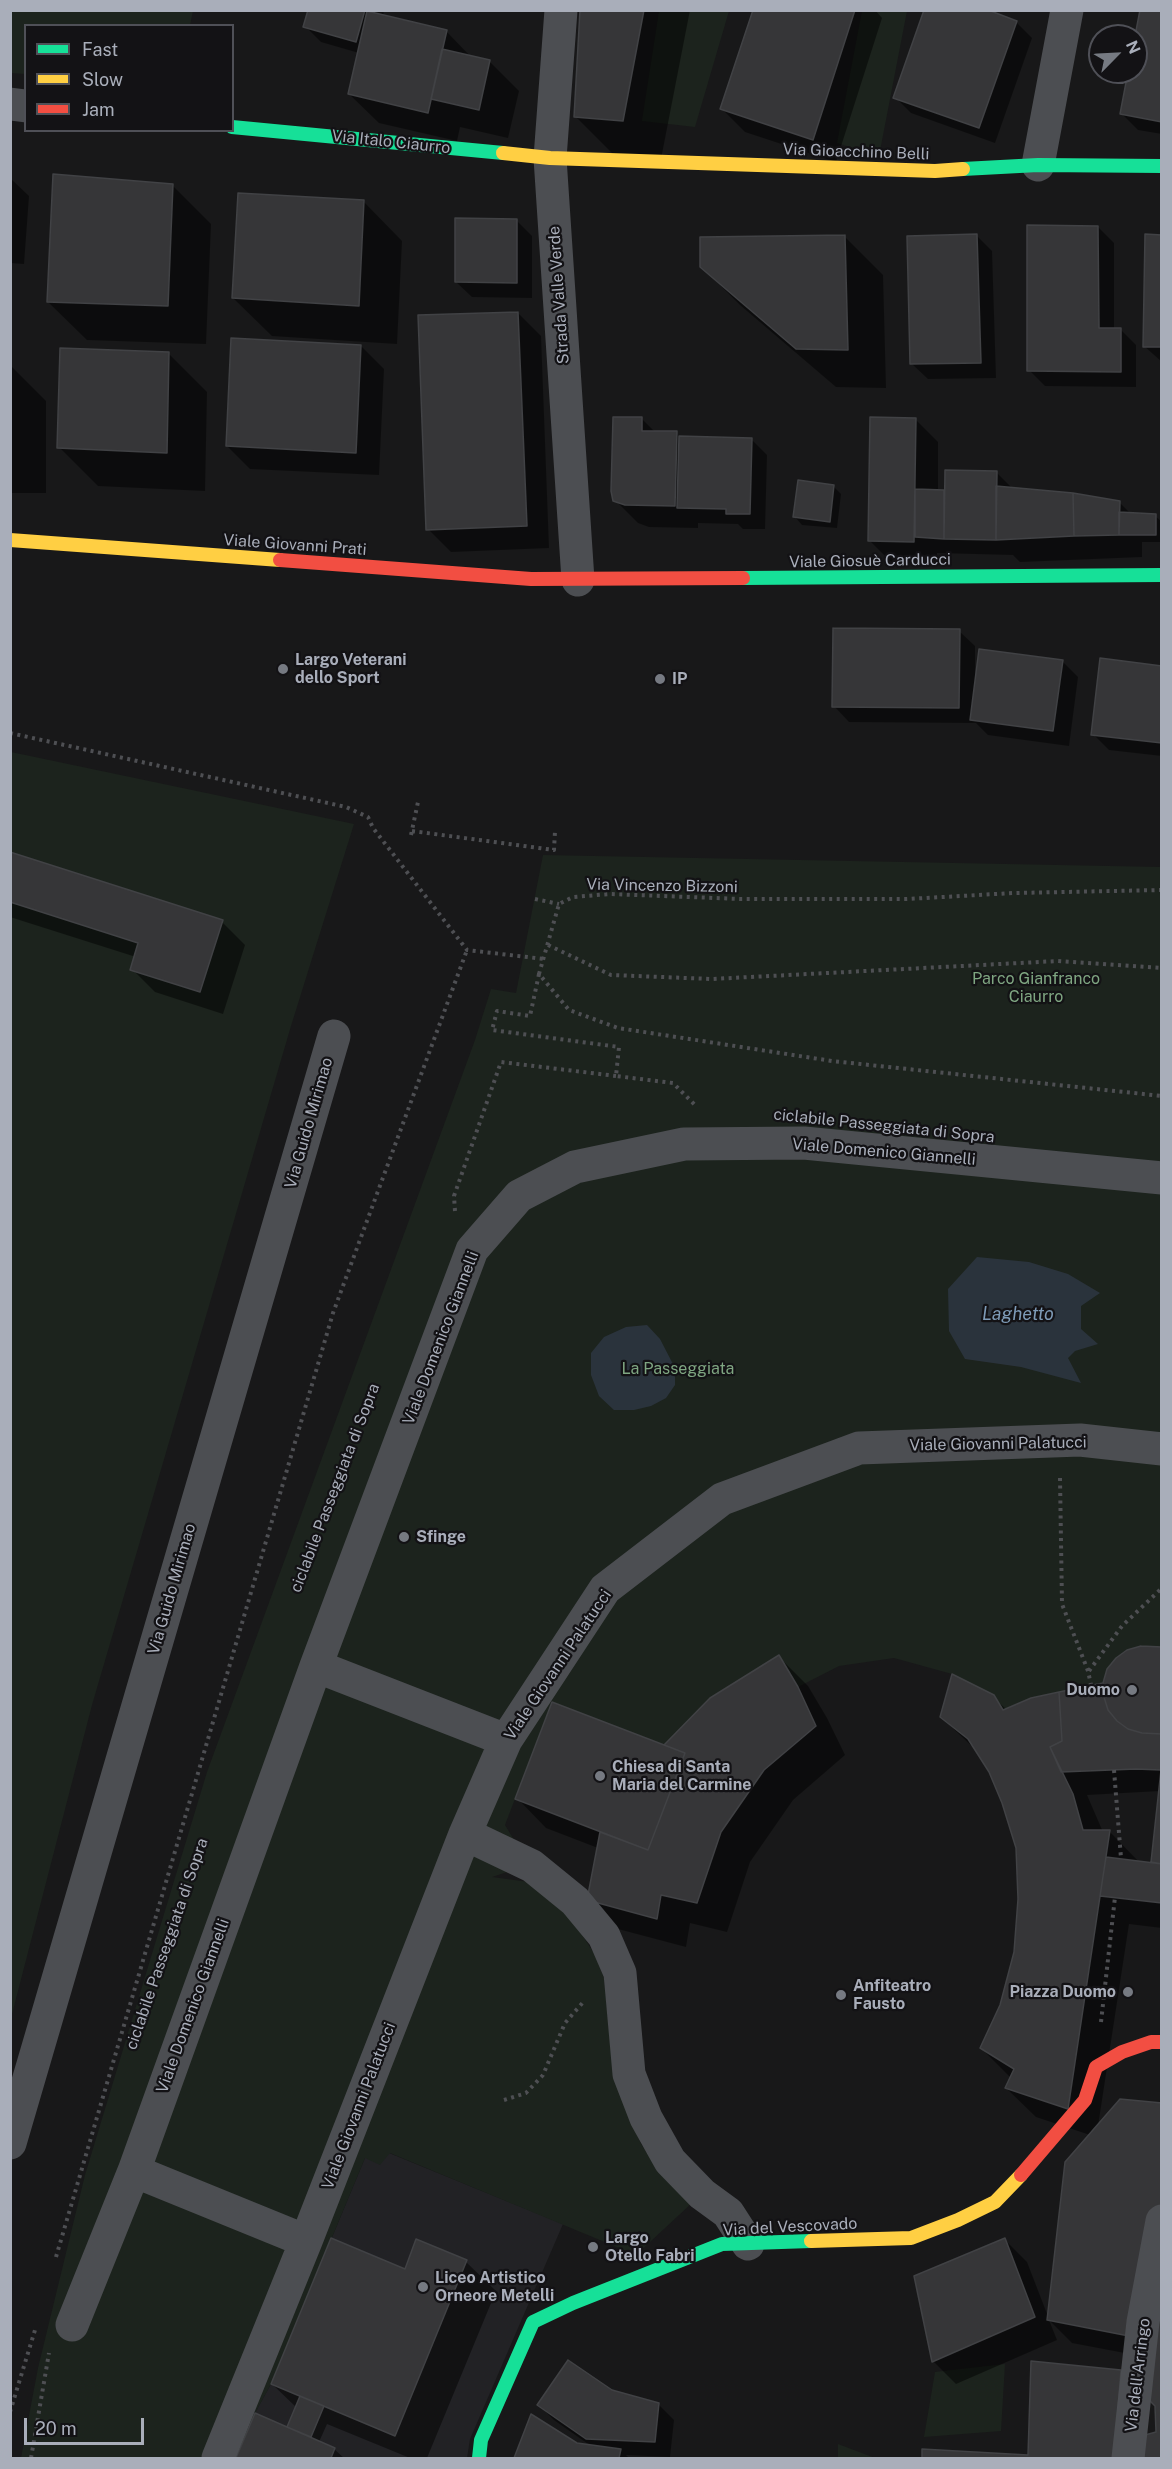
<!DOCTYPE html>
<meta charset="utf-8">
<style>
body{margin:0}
#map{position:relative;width:1172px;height:2469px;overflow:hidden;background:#181819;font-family:"Public Sans",sans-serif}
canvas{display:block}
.frame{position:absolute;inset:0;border:12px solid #a9aeba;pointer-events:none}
.legend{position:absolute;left:24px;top:24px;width:210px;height:108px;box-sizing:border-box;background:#131215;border:2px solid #4f5057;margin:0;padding:8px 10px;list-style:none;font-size:18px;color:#a9aeba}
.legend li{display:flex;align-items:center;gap:12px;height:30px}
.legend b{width:30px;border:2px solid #4f5057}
.north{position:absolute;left:1088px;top:24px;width:60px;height:60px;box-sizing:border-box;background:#131215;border:2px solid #4f5057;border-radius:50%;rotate:66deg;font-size:16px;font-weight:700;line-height:24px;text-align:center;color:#a9aeba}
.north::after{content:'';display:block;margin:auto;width:21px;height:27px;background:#767a82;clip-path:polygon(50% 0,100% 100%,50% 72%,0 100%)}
.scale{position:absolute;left:24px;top:2418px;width:120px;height:27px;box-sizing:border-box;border:3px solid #a9aeba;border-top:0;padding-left:8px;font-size:18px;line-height:21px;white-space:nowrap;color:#a9aeba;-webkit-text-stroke:4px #131215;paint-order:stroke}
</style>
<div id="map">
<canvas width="1172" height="2469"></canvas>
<div class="frame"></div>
<ul class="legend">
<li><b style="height:8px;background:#16e098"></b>Fast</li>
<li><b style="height:8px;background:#ffcf43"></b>Slow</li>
<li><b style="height:8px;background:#f24e42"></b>Jam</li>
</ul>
<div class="north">N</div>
<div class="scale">20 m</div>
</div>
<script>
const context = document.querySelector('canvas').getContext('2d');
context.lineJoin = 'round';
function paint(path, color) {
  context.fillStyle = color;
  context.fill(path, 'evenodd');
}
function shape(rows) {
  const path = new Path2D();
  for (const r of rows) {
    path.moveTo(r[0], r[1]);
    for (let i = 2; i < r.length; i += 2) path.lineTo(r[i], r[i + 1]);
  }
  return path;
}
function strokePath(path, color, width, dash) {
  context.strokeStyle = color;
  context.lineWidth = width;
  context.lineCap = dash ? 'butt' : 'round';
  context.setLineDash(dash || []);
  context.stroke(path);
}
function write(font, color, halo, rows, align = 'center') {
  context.font = font + ' "Public Sans",sans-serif';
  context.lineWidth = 4.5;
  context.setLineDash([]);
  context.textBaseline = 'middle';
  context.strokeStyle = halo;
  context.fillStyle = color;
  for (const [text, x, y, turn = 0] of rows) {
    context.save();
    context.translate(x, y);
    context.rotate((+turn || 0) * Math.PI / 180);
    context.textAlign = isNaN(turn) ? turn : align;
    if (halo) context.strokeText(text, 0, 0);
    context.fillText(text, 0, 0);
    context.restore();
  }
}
paint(shape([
 [389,2153,563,2224,470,2439,467,2458,236,2458,255,2413,271,2384,365,2158]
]), '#222225');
paint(shape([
 [10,11,11,10,193,11,190,25,26,26,25,74,11,73],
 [659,11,729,11,695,127,642,121],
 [862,11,907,11,879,156,837,143],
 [11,752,354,824,291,1026,92,1705,11,2018],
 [543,855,1161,867,1161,1647,1141,1646,1127,1650,1107,1669,1103,1683,1031,1698,1003,1710,994,1695,952,1674,894,1658,839,1666,798,1687,779,1655,664,1745,552,1702,505,1825,519,1848,513,1870,492,1877,529,1882,570,1916,595,1955,604,1978,613,2071,641,2144,666,2180,693,2202,636,2255,390,2153,380,2165,365,2158,271,2384,255,2413,236,2458,21,2458,38,2368,85,2175,207,1772,475,1040,491,989,516,993],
 [1005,2364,1001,2431,924,2437,935,2372],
 [838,2444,875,2458,838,2458]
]), '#1c231d');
paint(shape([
 [977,1257,1029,1262,1068,1274,1100,1293,1081,1306,1081,1329,1098,1344,1075,1351,1068,1358,1081,1383,1021,1367,965,1359,949,1331,948,1289],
 [647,1325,660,1339,675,1368,675,1385,666,1398,651,1406,634,1410,614,1410,599,1396,591,1375,591,1353,604,1337,626,1327]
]), '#2a333c');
paint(shape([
 [309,10,384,10,383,16,446,31,472,58,490,62,519,91,508,138,460,127,457,141,379,123,349,94,359,53,321,42,305,26],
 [582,10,690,10,661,159,614,155,576,117],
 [754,10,875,10,882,18,836,162,745,132,722,109],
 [1162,10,1162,134,1138,130,1122,114,1130,72,1136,72],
 [1016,22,1032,38,995,143,911,113,895,97],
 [10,178,29,196,24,264,10,263],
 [172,185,211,224,206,344,87,340,48,302],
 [364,202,402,241,397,344,272,336,233,298],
 [517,221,532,236,532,298,472,297,456,282],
 [1098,227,1114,243,1114,329,1120,329,1136,345,1136,387,1045,386,1029,370],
 [844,236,883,275,886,388,836,387,740,305,701,266],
 [977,236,992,251,996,378,928,379,912,364],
 [1162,236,1162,362,1144,346],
 [518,313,541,336,549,548,451,552,428,529],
 [361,346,384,369,379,475,250,469,227,446],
 [168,353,207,392,205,491,98,486,59,447],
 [10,365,46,401,46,493,10,493],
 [641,418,656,433,676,433,681,438,751,439,767,455,765,529,743,529,738,524,698,523,698,528,649,527,638,523,615,500],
 [915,419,938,442,938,491,946,491,996,472,1012,488,1119,502,1131,514,1155,516,1162,522,1162,542,1142,542,1142,557,1020,562,1013,555,937,553,937,564,892,563,869,540],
 [833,486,841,494,837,528,802,525,795,517],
 [959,631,975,646,975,682,1062,661,1078,677,1069,746,988,735,976,723,849,722,834,706],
 [1162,667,1162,756,1109,750,1093,734],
 [10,854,222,922,245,945,223,1014,155,992,132,969,136,957,10,917],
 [1162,1649,1162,1928,1129,1924,1098,2126,1162,2104,1162,2458,1145,2458,1146,2437,1158,2433,1151,2358,1072,2343,1049,2320,1057,2340,956,2384,933,2361,1004,2239,1027,2262,1049,2319,1090,2135,1036,2117,1006,2088,1011,2078,981,2048,1001,2005,1015,1953,1020,1899,1017,1847,1003,1803,990,1771,978,1752,941,1717,993,1697,1007,1710,1104,1684],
 [1160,1791,1152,1862,1155,1865,1139,1862,1110,1832,1103,1832,1087,1795],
 [779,1657,808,1686,827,1718,845,1755,793,1800,750,1862,727,1932,690,1923,686,1947,618,1929,589,1899,598,1848,546,1828,517,1798,665,1747],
 [417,2241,466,2262,496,2291,427,2458,410,2458,327,2424,319,2442,334,2449,344,2458,237,2458,256,2415,294,2431,289,2427,297,2408,272,2384,405,2271],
 [1120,2371,1143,2394,1138,2458,924,2458,924,2450,1029,2456],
 [611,2392,659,2405,674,2420,670,2457,626,2455,629,2458,516,2458,532,2416,577,2445,591,2446,554,2420,539,2405]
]), '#0007');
const building = shape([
 [308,10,365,10,356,42,303,27,308,10],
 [580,10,644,10,623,121,574,117,580,10],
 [753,10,855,10,813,140,720,109,753,10],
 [924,10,988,10,1017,21,979,128,893,98,924,10],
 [1140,10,1162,10,1162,122,1120,114,1128,72,1136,72,1135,36,1140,10],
 [367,11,447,30,428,113,348,94,367,11],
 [442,49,490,60,479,110,431,99,442,49],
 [53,174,173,184,168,306,47,302,53,174],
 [238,193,364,200,359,306,232,298,238,193],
 [455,218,517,219,517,283,455,282,455,218],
 [1027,225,1098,226,1099,328,1121,328,1121,372,1027,371,1027,225],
 [977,234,981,363,910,364,907,236,977,234],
 [1145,234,1162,235,1162,347,1143,347,1145,234],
 [845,235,848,350,796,349,700,267,700,237,845,235],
 [518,312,527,526,426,530,418,315,518,312],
 [231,338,361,345,356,453,226,446,231,338],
 [60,348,169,352,167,453,57,448,60,348],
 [613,417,642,417,642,431,677,431,675,506,625,505,613,501,611,491,613,417],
 [870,417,916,418,914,542,868,541,870,417],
 [679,436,752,438,750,514,726,514,726,509,677,508,679,436],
 [945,470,997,471,996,540,944,539,945,470],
 [798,480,834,485,830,522,793,517,798,480],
 [996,486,1073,493,1074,536,996,540,996,486],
 [915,489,944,490,944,539,915,537,915,489],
 [1073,493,1120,501,1119,535,1074,536,1073,493],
 [1119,512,1156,514,1156,535,1119,535,1119,512],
 [833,628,960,629,959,708,832,707,833,628],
 [979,649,1063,660,1053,731,970,720,979,649],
 [1100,658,1162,666,1162,743,1091,735,1100,658],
 [10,852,223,920,200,992,130,970,138,943,10,902,10,852],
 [1141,1646,1162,1647,1162,1734,1142,1733,1128,1729,1117,1721,1108,1710,1104,1697,1103,1683,1107,1669,1116,1658,1127,1650,1141,1646],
 [779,1655,798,1687,816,1726,764,1770,721,1832,697,1903,661,1895,657,1919,587,1900,600,1832,648,1850,685,1753,664,1745,710,1698,779,1655],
 [952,1674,994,1695,1003,1710,1031,1698,1059,1692,1062,1741,1050,1747,1073,1794,1083,1830,1110,1830,1068,2109,1005,2088,1014,2069,980,2048,1000,2005,1014,1952,1018,1899,1016,1848,1002,1803,989,1772,968,1739,940,1717,952,1674],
 [1103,1683,1104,1697,1108,1710,1117,1721,1128,1729,1142,1733,1162,1734,1162,1864,1151,1862,1161,1770,1136,1769,1061,1772,1050,1747,1062,1741,1059,1692,1103,1683],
 [552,1702,685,1753,648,1850,515,1799,552,1702],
 [1106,1857,1162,1864,1162,1903,1100,1896,1106,1857],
 [1120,2099,1162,2103,1162,2213,1134,2337,1047,2320,1065,2162,1120,2099],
 [331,2238,405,2269,416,2239,467,2260,395,2436,271,2384,331,2238],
 [1005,2238,1035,2317,932,2362,914,2276,1005,2238],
 [1162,2282,1162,2458,1144,2458,1145,2435,1156,2432,1155,2406,1145,2396,1162,2282],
 [568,2360,612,2390,659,2403,655,2442,586,2439,537,2405,568,2360],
 [1031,2361,1121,2370,1114,2458,922,2458,922,2449,1028,2455,1031,2361],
 [300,2396,324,2406,311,2437,287,2427,300,2396],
 [255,2413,335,2448,331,2458,236,2458,255,2413],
 [531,2414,577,2443,621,2449,619,2458,514,2458,531,2414]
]);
paint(building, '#363638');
strokePath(building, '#414245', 1.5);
strokePath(shape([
 [10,733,346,807,368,817,373,828,467,950,544,959],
 [412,831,554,850,555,831],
 [411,835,418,802],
 [1162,890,1014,893,907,899,741,899,610,894,573,897,559,904,539,974,569,1010,618,1028,832,1061,1162,1096],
 [535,899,559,904],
 [548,945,611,975,712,979,1058,961,1162,968],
 [539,974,530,1016,497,1011,492,1030,619,1047,616,1076,673,1083,697,1107],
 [455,1211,454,1196,501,1062,616,1076],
 [1060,1478,1062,1604,1088,1671,1091,1685],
 [1089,1671,1122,1626,1162,1588],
 [1114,1770,1121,1858],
 [1101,2022,1115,1897],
 [504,2100,526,2093,543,2075,565,2023,585,2000],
 [56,2257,333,1313,467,950],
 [10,2412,35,2330],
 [31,2458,49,2353]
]), '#4e4f53', 4, [3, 4.5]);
strokePath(shape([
 [561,10,550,158,578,580],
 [10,104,26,106],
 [1038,165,1067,10],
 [316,1666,506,1740],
 [465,1834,532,1866,575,1901,604,1936,620,1973,629,2074,646,2118,670,2161,702,2194,728,2213,748,2244],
 [10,2143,334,1036],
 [306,2241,134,2171,316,1666,472,1250,519,1196,575,1167,684,1144,804,1143,1162,1178],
 [72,2325,134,2171],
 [218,2458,306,2241,465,1834,506,1740,605,1589,722,1499,859,1448,1080,1440,1162,1449],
 [1128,2458,1143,2322,1162,2221]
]), '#4c4e52', 33);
strokePath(shape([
 [232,127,503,153],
 [963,169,1038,165,1162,166],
 [743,578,1162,575],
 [479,2458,481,2440,533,2322,573,2303,722,2244,811,2241]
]), '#16e098', 14);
strokePath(shape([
 [503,153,550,158,935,171,963,169],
 [10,540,280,560],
 [811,2241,911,2238,958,2220,995,2202,1021,2175]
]), '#ffcf43', 14);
strokePath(shape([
 [280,560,531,579,743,578],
 [1021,2175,1085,2100,1096,2067,1122,2052,1151,2042,1162,2042]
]), '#f24e42', 14);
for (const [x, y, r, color] of [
 [283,669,6,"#767a82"],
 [660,679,6,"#767a82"],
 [404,1537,6,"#767a82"],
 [1132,1690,6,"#767a82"],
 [600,1776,6,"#767a82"],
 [1128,1992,6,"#767a82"],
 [841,1995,6,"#767a82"],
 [593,2247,6,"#767a82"],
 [423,2287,6,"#767a82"]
]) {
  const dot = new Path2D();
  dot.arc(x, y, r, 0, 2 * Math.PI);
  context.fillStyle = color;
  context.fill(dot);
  strokePath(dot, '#131215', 2);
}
write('16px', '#a9aeba', '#131215', [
 ["Via Italo Ciaurro",391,142,6],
 ["Via Gioacchino Belli",856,152,2],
 ["Strada Valle Verde",559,295,-94],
 ["Viale Giovanni Prati",295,545,4],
 ["Viale Giosuè Carducci",870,561,-1],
 ["Via Vincenzo Bizzoni",662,886,1],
 ["Via Guido Mirimao",309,1123,-74],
 ["ciclabile Passeggiata di Sopra",884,1126,6],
 ["Viale Domenico Giannelli",884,1152,5],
 ["Viale Domenico Giannelli",441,1338,-69],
 ["Viale Giovanni Palatucci",998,1444,-1],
 ["ciclabile Passeggiata di Sopra",335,1488,-69],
 ["Via Guido Mirimao",172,1589,-74],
 ["Viale Giovanni Palatucci",558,1665,-56],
 ["ciclabile Passeggiata di Sopra",167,1944,-71],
 ["Viale Domenico Giannelli",193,2006,-70],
 ["Viale Giovanni Palatucci",359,2106,-69],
 ["Via del Vescovado",790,2227,-3],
 ["Via dell'Arringo",1138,2375,-83]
]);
write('bold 16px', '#a9aeba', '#131215', [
 ["Largo Veterani",295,660],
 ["dello Sport",295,678],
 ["IP",672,679],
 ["Sfinge",416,1537],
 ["Duomo",1120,1690,"right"],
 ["Chiesa di Santa",612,1767],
 ["Maria del Carmine",612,1785],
 ["Anfiteatro",853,1986],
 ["Fausto",853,2004],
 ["Piazza Duomo",1116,1992,"right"],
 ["Largo",605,2238],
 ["Otello Fabri",605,2256],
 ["Liceo Artistico",435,2278],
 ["Orneore Metelli",435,2296]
], 'left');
write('16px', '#7fa682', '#131215', [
 ["Parco Gianfranco",1036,979],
 ["Ciaurro",1036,997],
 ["La Passeggiata",678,1369]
]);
write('italic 18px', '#7e9bb7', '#131215', [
 ["Laghetto",1018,1314]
]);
</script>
